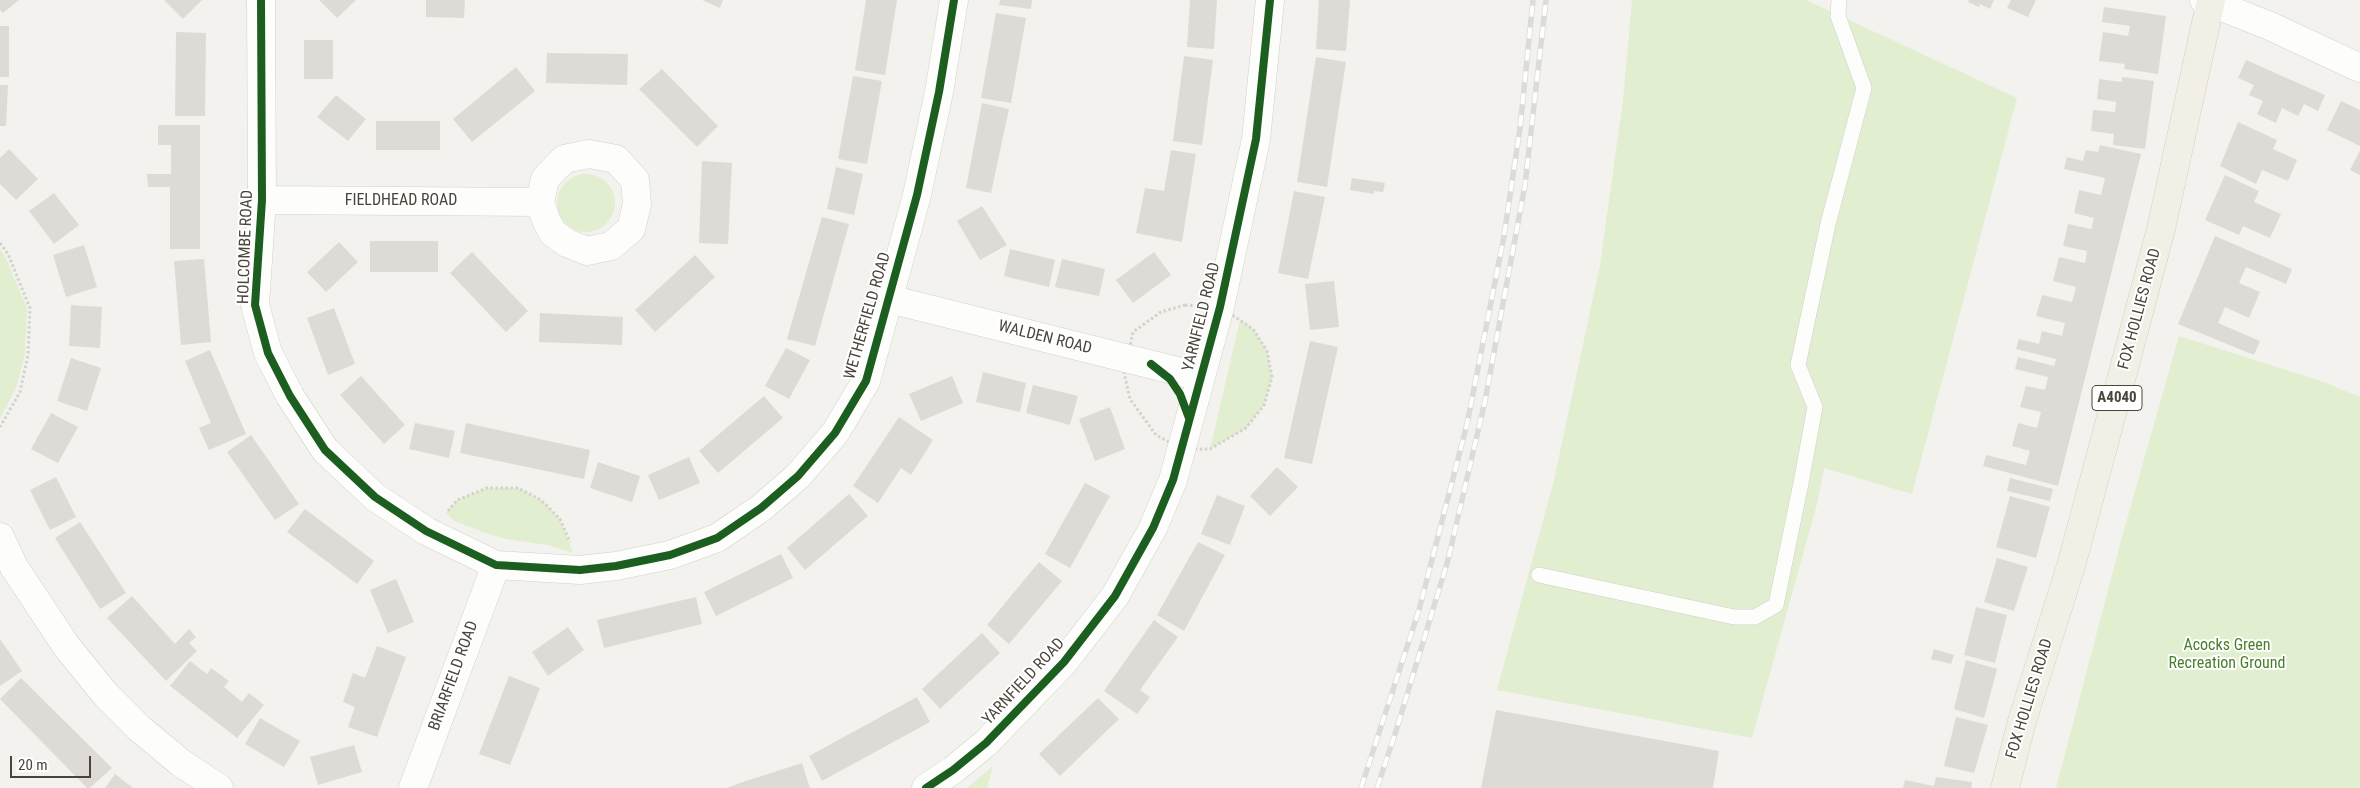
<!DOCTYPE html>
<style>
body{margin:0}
#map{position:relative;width:2360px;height:788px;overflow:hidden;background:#f4f2ee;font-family:"Roboto Condensed",sans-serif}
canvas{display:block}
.scale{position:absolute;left:10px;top:756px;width:81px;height:22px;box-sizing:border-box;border:2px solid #4b4439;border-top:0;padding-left:6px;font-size:15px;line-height:18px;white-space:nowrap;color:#4b4439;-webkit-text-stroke:4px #fff;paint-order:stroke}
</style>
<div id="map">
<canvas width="2360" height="788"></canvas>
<div class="scale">20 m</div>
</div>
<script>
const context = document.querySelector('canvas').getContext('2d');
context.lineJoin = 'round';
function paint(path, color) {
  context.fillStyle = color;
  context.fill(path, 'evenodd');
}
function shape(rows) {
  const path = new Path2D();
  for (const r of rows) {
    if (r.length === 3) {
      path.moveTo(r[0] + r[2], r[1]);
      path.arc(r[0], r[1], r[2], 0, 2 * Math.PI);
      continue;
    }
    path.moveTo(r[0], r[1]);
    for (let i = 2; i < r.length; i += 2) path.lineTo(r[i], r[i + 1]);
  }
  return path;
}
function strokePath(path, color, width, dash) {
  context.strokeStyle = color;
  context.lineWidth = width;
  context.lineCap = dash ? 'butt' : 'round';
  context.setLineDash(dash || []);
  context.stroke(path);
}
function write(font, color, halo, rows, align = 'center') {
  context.font = font + ' "Roboto Condensed",sans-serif';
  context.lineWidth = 4;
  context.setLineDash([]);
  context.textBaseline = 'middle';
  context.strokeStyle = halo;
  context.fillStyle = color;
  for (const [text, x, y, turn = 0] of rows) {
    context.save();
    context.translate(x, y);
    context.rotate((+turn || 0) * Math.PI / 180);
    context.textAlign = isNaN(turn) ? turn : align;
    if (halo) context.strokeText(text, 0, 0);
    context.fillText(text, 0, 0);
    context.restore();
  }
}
paint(shape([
 [1632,0,1806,0,2017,98,1912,494,1824,468,1817,504,1752,738,1497,690,1554,480,1600,265,1623,100],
 [586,203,29],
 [0,249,5,256,27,308,25,354,16,388,0,419],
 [1240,320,1253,329,1267,351,1272,377,1264,405,1246,428,1210,449],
 [2179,336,2321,381,2360,397,2360,788,2056,788,2122,537],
 [487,488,518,488,541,500,560,519,573,553,548,545,506,539,488,534,454,521,446,513,457,500],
 [993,766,987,788,967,788]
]), '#e1eecf');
paint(shape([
 [0,0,19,0,3,13,0,10],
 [164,0,202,0,183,19],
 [319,0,356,0,337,18],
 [426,0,465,0,464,18,426,17],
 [702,0,723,0,720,8],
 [866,0,897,0,885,75,855,70],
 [1000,0,1032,0,1031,9,999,5],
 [1190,0,1217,0,1214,49,1187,47],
 [1319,0,1350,0,1346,51,1316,49],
 [1969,0,1994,0,1990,9,1980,4,1979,7,1968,2],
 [2011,0,2036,0,2028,17,2007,8],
 [2104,7,2166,16,2158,74,2124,69,2125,64,2099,61,2103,32,2128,36,2130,26,2102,22],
 [996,13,1026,18,1011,103,981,98],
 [0,26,9,26,9,77,0,77],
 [176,32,206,33,205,116,175,116],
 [304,40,333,40,333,79,304,79],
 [547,53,628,54,627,85,546,83],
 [1184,56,1213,60,1202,145,1173,141],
 [1316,57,1346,62,1327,187,1297,182],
 [2246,60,2325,95,2318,111,2304,104,2298,116,2282,108,2276,123,2257,114,2263,101,2249,95,2254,85,2238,78],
 [516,67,535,91,472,142,453,119],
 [662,69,718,126,697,147,639,89],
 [853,76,882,81,867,164,838,159],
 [2122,77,2154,81,2145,149,2113,145,2114,134,2091,131,2093,110,2115,112,2116,102,2097,99,2099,79,2122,82],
 [0,85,8,85,6,126,0,126],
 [336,95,366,119,348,141,317,117],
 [2341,101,2360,110,2360,146,2327,130],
 [982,103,1009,109,991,193,966,188],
 [376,121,440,121,440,150,376,150],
 [2238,122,2277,140,2273,149,2297,160,2288,181,2262,170,2256,184,2220,166],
 [158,125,200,125,200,249,170,249,170,187,148,187,147,174,171,174,171,145,158,145],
 [2100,145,2141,154,2058,486,1983,466,1986,455,2026,465,2030,451,2012,446,2018,423,2037,428,2041,412,2020,407,2026,386,2045,390,2048,377,2015,369,2018,357,2054,366,2056,359,2016,349,2019,339,2039,344,2042,331,2062,336,2065,323,2036,316,2042,295,2072,302,2076,287,2053,281,2059,257,2085,263,2087,251,2063,246,2068,224,2091,229,2094,218,2074,213,2079,190,2101,195,2105,178,2064,169,2067,157,2083,161,2086,150,2098,152],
 [9,149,38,179,16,200,0,184,0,158],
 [1171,150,1196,154,1182,242,1136,233,1145,188,1164,191],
 [2360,150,2360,175,2350,170],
 [702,161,732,163,728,244,699,243],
 [836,167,863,174,854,215,827,209],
 [2225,175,2259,191,2254,202,2281,214,2270,238,2243,226,2239,235,2205,220],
 [1352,178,1385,183,1383,192,1374,191,1374,194,1350,190],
 [1294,191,1325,197,1308,279,1278,273],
 [54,193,79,225,54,244,29,211],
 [982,206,1007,245,980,260,957,221],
 [822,217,849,224,815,346,787,339],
 [2215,236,2292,269,2286,284,2246,267,2239,283,2260,292,2249,318,2225,307,2218,323,2260,341,2254,355,2178,324],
 [370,241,438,241,438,272,370,272],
 [339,242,358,262,326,292,307,272],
 [84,245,97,287,66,297,53,255],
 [1010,249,1055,260,1049,287,1004,276],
 [472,252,528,311,506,332,450,273],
 [1154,252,1171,275,1133,303,1116,280],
 [695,255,715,277,655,332,635,310],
 [204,259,211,342,181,345,174,261],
 [1062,259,1105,269,1099,296,1055,287],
 [1334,281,1339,327,1310,330,1305,284],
 [71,305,102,307,100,348,69,346],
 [334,308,355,364,328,375,307,318],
 [540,313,623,317,622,345,539,342],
 [1310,341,1338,347,1312,464,1284,458],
 [786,348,810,360,789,399,765,386],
 [210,350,246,434,209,450,199,428,211,423,185,361],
 [71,358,101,368,87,411,57,401],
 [983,372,1026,383,1020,412,976,402],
 [361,376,405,425,384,444,340,395],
 [952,376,963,403,921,421,909,394],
 [1033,385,1078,396,1070,425,1026,413],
 [764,396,783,418,718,473,699,451],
 [1110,407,1125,449,1095,461,1079,419],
 [51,413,78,427,58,463,31,449],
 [899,417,933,440,911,475,901,468,878,503,853,486],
 [415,423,455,431,449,458,409,449],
 [466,423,590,450,584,479,460,453],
 [251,435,299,504,275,520,227,452],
 [689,457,700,483,659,500,648,475],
 [598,462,640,476,632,502,590,488],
 [1277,467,1298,487,1270,516,1250,496],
 [56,477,76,517,50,530,30,490],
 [2010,478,2053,489,2050,501,2007,491],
 [1085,483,1110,496,1070,568,1045,554],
 [849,494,868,516,805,570,787,548],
 [1217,495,1245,506,1230,545,1201,534],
 [2010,496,2050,507,2036,558,1996,547],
 [305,509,374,561,357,584,287,532],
 [80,522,126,593,100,609,55,538],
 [1198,542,1225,555,1184,631,1157,615],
 [781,554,793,578,716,616,704,592],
 [1997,558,2028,567,2014,611,1984,602],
 [1039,562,1062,581,1009,644,987,625],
 [396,579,414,622,388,633,370,590],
 [132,596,175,644,189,629,196,637,189,643,197,651,166,681,107,618],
 [696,597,702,624,604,648,597,620],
 [1976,607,2007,615,1995,663,1964,655],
 [1154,620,1178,637,1140,690,1150,697,1137,714,1104,691],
 [568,627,584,650,548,676,532,652],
 [982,633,1000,653,940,709,922,689],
 [0,639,22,671,0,686],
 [377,646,406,657,377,737,348,727,355,707,343,702,353,673,365,678],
 [1934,649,1954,655,1951,664,1931,659],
 [1966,660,1997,669,1984,718,1954,709],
 [190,661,207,674,211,668,229,681,224,687,242,702,249,693,264,705,237,738,170,686],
 [509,676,540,688,510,765,479,754],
 [21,678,112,768,90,788,87,788,0,699],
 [917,697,930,722,822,781,809,756],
 [1098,698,1119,719,1060,776,1039,754],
 [1496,710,1719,751,1713,788,1481,788],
 [1956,717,1988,725,1974,773,1944,766],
 [260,718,300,741,284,767,245,744],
 [354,745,362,772,318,785,310,757],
 [802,763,810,788,726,788,743,782],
 [115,774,133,788,105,788],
 [1936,777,1972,782,1971,788,1903,788,1905,780,1934,786]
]), '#dedbd6');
const lane = shape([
 [1539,575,1734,617,1755,617,1776,605,1801,483,1815,407,1798,365,1828,224,1864,88,1838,16,1839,0]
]);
const street = shape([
 [261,0,262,200,255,305,268,353,290,396,325,450,375,497,426,531,496,565,580,570,616,566,670,555,717,538,761,508,798,476,835,433,866,381,917,195,939,92,954,0],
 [2204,0,2270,26,2360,68],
 [262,200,540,202,545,179,564,159,589,154,616,159,635,180,637,204,631,229,611,246,587,251,567,243,553,233,546,220,540,202],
 [889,299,1201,377],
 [0,537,14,567,67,647,106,695,139,728,181,763,219,788],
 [413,788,496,565],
 [926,788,953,770,986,743,1064,662,1115,596,1153,528,1173,480,1220,307,1256,139,1270,0]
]);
const primary = shape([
 [2005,788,2022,721,2071,566,2114,406,2161,229,2211,0]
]);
strokePath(lane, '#d2d0cb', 16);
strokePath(street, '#d2d0cb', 29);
strokePath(primary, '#d6cebb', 29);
strokePath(shape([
 [0,243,8,254,30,308,28,355,20,392,0,427],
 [1185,305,1220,307,1253,329,1267,351,1272,377,1264,405,1246,428,1210,449,1182,449,1156,435,1130,399,1124,373,1133,332,1161,312,1185,305],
 [448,511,457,500,487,488,518,488,541,500,560,519,570,542]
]), '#d3d2cc', 3, [2.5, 2.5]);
strokePath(lane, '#fdfdfc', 15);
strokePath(street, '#fdfdfc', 28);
strokePath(primary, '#f2efe6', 28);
const rail = shape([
 [1361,788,1419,610,1467,424,1504,236,1520,128,1533,0],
 [1377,788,1396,731,1448,560,1485,401,1525,185,1546,0]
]);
strokePath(rail, '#dbdbda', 5.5);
strokePath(rail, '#fff', 4, [11]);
strokePath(shape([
 [261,0,262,200,255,305,268,353,290,396,325,450,375,497,426,531,496,565,580,570,616,566,670,555,717,538,761,508,798,476,835,433,866,381,917,195,939,92,954,0],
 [1151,364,1170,379,1180,394,1189,418],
 [926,788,953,770,986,743,1064,662,1115,596,1153,528,1173,480,1220,307,1256,139,1270,0]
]), '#1b5e20', 8);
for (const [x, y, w] of [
 [2117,398,50]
]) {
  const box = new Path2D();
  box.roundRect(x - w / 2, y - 12.5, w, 25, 4);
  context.fillStyle = '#fff';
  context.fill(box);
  strokePath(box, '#4b4439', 1);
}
write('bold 15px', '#4b4439', null, [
 ["A4040",2117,398]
]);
write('16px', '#4b4439', '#fff', [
 ["FIELDHEAD ROAD",401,201],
 ["HOLCOMBE ROAD",246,247,-88],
 ["FOX HOLLIES ROAD",2140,309,-75],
 ["WETHERFIELD ROAD",868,316,-74],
 ["YARNFIELD ROAD",1202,317,-76],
 ["WALDEN ROAD",1045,338,14],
 ["BRIARFIELD ROAD",454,676,-70],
 ["YARNFIELD ROAD",1024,682,-47],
 ["FOX HOLLIES ROAD",2030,699,-73]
]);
write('16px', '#4a7f2a', '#fff', [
 ["Acocks Green",2227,646],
 ["Recreation Ground",2227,664]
]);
</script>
